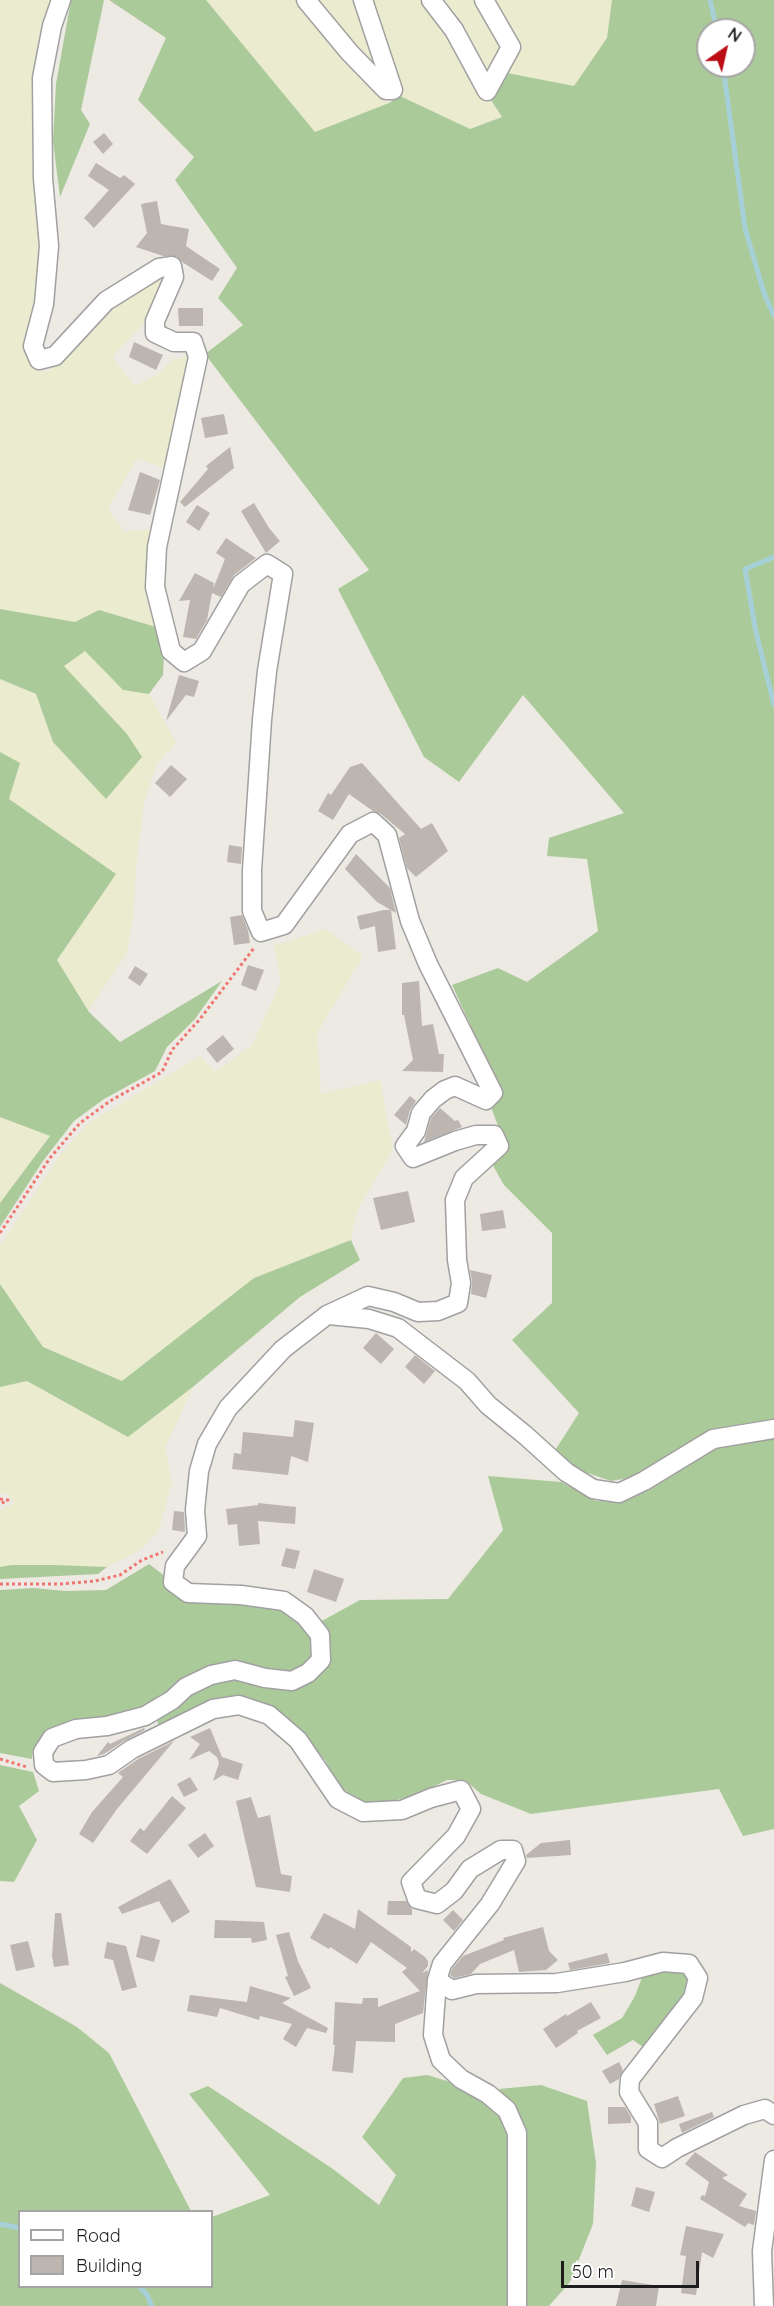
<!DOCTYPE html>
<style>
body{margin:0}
#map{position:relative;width:774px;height:2306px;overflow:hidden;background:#ede9e3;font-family:Quicksand,sans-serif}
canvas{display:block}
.legend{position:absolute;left:18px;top:2210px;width:195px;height:78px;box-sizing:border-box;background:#fff;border:2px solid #a5a5a5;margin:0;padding:8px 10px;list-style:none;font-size:18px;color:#1d1d1d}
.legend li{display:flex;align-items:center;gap:12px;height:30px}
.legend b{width:30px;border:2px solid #a5a5a5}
.north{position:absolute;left:696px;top:18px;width:60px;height:60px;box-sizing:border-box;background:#fff;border:2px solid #a5a5a5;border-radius:50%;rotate:34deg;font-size:16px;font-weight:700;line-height:24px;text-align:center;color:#1d1d1d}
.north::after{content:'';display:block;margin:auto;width:21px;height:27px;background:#bc0d17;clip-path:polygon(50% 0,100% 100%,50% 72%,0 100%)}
.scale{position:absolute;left:561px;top:2261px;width:138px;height:27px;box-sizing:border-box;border:3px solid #1d1d1d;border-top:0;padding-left:8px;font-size:18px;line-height:21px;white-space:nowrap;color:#1d1d1d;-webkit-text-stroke:4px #fff;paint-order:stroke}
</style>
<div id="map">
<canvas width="774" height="2306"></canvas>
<ul class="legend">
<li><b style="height:8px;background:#fff"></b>Road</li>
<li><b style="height:16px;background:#bdb5b0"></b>Building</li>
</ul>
<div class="north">N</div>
<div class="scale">50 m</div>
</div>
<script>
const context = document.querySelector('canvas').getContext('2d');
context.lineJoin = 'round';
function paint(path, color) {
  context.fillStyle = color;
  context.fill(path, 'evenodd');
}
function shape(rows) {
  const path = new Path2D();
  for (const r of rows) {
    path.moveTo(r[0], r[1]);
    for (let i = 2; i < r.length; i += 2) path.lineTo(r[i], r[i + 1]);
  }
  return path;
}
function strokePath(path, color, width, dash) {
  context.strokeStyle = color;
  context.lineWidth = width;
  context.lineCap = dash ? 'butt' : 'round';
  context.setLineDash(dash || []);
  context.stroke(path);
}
paint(shape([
 [0,0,58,0,48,29,43,254,29,357,36,370,47,372,110,310,161,274,167,278,147,321,112,357,135,386,160,373,172,359,180,359,193,351,166,469,137,458,108,509,125,532,158,528,156,627,99,610,75,622,0,609],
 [206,0,298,0,343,55,389,103,315,133],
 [316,0,358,0,385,81],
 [370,0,423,0,449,33,464,62,502,117,470,129,400,96,389,54],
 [437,0,480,0,506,47,487,84],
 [491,0,612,0,607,38,574,87,507,73],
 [85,650,123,690,149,694,176,743,157,764,145,798,137,857,133,920,127,953,88,1011,57,960,116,874,8,799,20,764,0,752,0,679,36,694,53,742,142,757,127,734,64,666],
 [325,929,363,956,317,1033,321,1094,380,1080,393,1149,357,1211,351,1240,254,1278,122,1381,43,1347,0,1284,0,1246,57,1159,87,1124,200,1056,215,1072,252,1045,281,982,274,946],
 [0,1117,50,1136,0,1203],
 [27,1381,128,1437,194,1386,165,1447,172,1482,159,1530,140,1550,107,1567,11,1565,0,1567,0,1510,15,1503,7,1494,0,1493,0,1387]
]), '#ebebcf');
paint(shape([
 [71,0,104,0,81,110,90,124,60,197,53,141,56,84],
 [109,0,206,0,315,132,389,103,400,96,470,129,502,117,489,97,507,73,574,86,607,38,612,0,774,0,774,1421,755,1422,709,1431,635,1477,611,1481,579,1470,554,1452,579,1413,512,1340,552,1303,552,1233,504,1185,492,1164,506,1147,491,1107,492,1072,452,985,498,968,527,982,598,931,587,859,547,856,549,838,624,813,523,695,459,782,424,757,338,589,369,570,205,354,243,325,218,298,237,268,175,180,194,157,138,100,166,38],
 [708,30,744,30,744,66,708,66],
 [0,609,75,622,99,610,156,627,164,654,163,675,149,694,123,690,85,651,64,666,127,734,142,757,106,799,53,742,36,694,0,679],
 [0,752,20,763,9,799,116,874,57,960,89,1012,120,1042,222,981,195,1019,167,1047,155,1071,104,1099,74,1121,43,1161,0,1227,0,1203,50,1136,0,1117],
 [351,1240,360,1260,300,1297,194,1386,128,1437,27,1381,0,1387,0,1284,43,1347,122,1381,254,1278],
 [774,1437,774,1829,743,1836,719,1789,531,1814,481,1794,465,1780,447,1780,416,1795,388,1802,361,1803,339,1786,325,1760,277,1709,257,1701,234,1698,159,1728,156,1715,193,1690,227,1678,271,1687,315,1675,320,1622,360,1600,448,1599,503,1530,488,1476,561,1482,596,1501,626,1501,651,1489,719,1444],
 [149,1564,166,1577,170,1588,286,1608,315,1639,314,1656,303,1667,288,1673,230,1663,143,1710,46,1734,33,1750,32,1759,0,1753,0,1590,34,1588,65,1591,106,1590],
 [11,1565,54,1565,107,1567,98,1574,0,1579,0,1567],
 [0,1765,33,1772,39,1791,19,1806,37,1840,14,1882,0,1881],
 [687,1968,694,1980,647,2050,633,2040,607,2055,593,2035,622,2018,635,1996,644,1972],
 [0,1983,77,2027,109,2053,191,2211,20,2212,20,2286,212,2286,212,2217,270,2195,189,2094,208,2086,333,2169,379,2205,396,2175,362,2137,403,2078,427,2075,457,2084,507,2117,514,2137,514,2306,0,2306],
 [541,2085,587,2101,596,2163,593,2224,570,2282,549,2306,523,2306,510,2104,499,2089]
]), '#abca9a');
strokePath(shape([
 [710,0,717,30],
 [723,66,745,228,764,293,774,316],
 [774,557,745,569,756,632,774,705],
 [0,2224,20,2228],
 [139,2286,147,2295,152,2306]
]), '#a6d0d8', 5);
paint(shape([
 [104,133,113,144,103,154,93,142],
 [96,163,120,178,124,175,135,184,94,228,84,218,109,190,88,176],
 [157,201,161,224,189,229,186,246,220,269,212,281,182,262,176,256,163,256,136,247,147,233,141,204],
 [178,308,203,308,203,326,179,326],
 [134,342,163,355,156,370,129,357],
 [224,414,228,434,205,438,201,418],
 [230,447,234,468,185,507,180,502,208,469,206,466],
 [140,472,160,480,150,515,128,510],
 [254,503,269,528,280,541,266,553,241,511],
 [197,505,210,513,199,531,186,522],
 [226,538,256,558,234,575,221,597,212,593,207,620,196,639,183,637,190,600,179,601,195,573,214,583,213,589,225,559,216,553],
 [179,675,199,681,194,697,186,695,166,721],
 [362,763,421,829,432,823,448,851,416,877,407,868,399,838,405,834,381,814,373,811,349,794,333,820,318,811,328,793,331,795,350,767],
 [171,765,187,779,170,797,155,783],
 [229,845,242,847,241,864,227,862],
 [356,854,390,888,396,913,377,902,345,869],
 [384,910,391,910,396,949,378,952,375,926,360,930,357,916],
 [242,915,248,930,250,943,234,945,230,917],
 [248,965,264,970,256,991,241,985],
 [135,966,148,974,140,986,128,978],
 [419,981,422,1026,433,1024,439,1054,444,1054,443,1072,402,1071,413,1060,404,1015,402,1015,402,983],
 [223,1035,234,1049,217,1063,206,1049],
 [410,1096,416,1101,410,1110,406,1125,394,1115],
 [440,1108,455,1121,458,1120,462,1127,424,1142,431,1118],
 [408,1191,415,1222,381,1230,373,1198],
 [503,1210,506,1228,482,1231,480,1214],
 [470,1270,492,1275,486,1298,471,1294,472,1281],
 [376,1333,394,1349,381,1364,363,1348],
 [415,1355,435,1371,424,1384,405,1367],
 [295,1420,314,1423,308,1462,291,1456,288,1475,232,1469,234,1453,241,1454,243,1432,293,1437],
 [258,1503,296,1507,295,1524,258,1521,260,1544,239,1546,237,1524,228,1525,226,1509,258,1505],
 [174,1511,184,1512,185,1532,172,1530],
 [286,1548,300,1551,295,1569,281,1566],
 [314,1569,344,1579,336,1602,307,1592],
 [144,1728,145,1730,126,1740,104,1754,97,1756,108,1742,110,1744],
 [210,1728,222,1757,243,1764,238,1780,223,1775,213,1781,219,1763,217,1757,209,1751,189,1760,200,1744,190,1737],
 [174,1741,117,1809,93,1843,79,1834,92,1812,123,1777,118,1773,138,1759],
 [190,1777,198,1790,184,1797,177,1784],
 [172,1796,186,1808,147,1854,130,1841,140,1828,144,1831],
 [251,1797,258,1818,270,1815,281,1874,292,1876,290,1892,256,1887,236,1801],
 [205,1833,214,1846,198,1858,188,1845],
 [570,1840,571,1855,527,1858,526,1855,541,1843],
 [170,1879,190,1912,172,1923,159,1901,122,1914,118,1907],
 [388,1901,406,1901,412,1909,412,1915,387,1915],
 [358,1909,411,1947,411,1952,414,1949,425,1957,428,1961,428,1966,422,1973,428,1970,423,2013,395,2024,395,2042,356,2041,353,2073,332,2071,335,2045,333,2045,335,2002,362,2004,363,1998,378,1998,378,2007,420,1991,402,1972,407,1968,371,1942,357,1964,330,1947,329,1949,310,1938,324,1913,355,1929],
 [453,1910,463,1920,454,1931,443,1920],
 [55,1913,61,1913,69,1965,54,1967,52,1956],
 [215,1920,264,1922,267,1940,252,1943,251,1938,214,1938],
 [543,1927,549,1951,558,1960,546,1970,519,1972,514,1950,480,1964,471,1974,454,1978,450,1975,452,1969,463,1956,504,1940,503,1938],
 [289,1932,298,1961,311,1988,294,1996,285,1977,288,1976,276,1935],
 [141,1935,160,1940,154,1962,136,1957],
 [28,1941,35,1967,16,1971,10,1945],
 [107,1942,126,1946,137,1987,122,1991,113,1960,104,1958],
 [607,1953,610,1963,570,1970,568,1963],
 [250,1986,291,1998,282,2003,328,2028,326,2033,307,2028,296,2047,283,2039,292,2024,260,2016,259,2020,220,2008,217,2017,187,2011,190,1995,247,2002],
 [591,2002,601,2018,577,2031,578,2033,556,2048,543,2029,566,2014,567,2016],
 [619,2062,623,2070,619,2079,610,2084,602,2071],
 [678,2096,685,2116,660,2124,654,2104],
 [608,2107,625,2107,631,2117,631,2123,608,2124],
 [712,2112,714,2117,682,2133,679,2124],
 [695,2152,728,2175,722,2178,747,2194,739,2206,756,2211,754,2225,748,2223,745,2227,700,2199,702,2195,705,2196,709,2182,685,2164],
 [636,2187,655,2192,649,2212,631,2206],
 [686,2226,724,2234,713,2258,702,2252,696,2295,681,2293,686,2256,680,2255],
 [622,2280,659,2286,656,2306,616,2306]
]), '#bdb5b0');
const street = shape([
 [61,0,52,26,42,78,43,178,49,246,44,304,33,346,39,360,55,356,106,301,159,268,172,266,174,277,155,321,155,333,174,342,193,342,198,357,157,547,155,587,171,651,184,662,202,651,241,584,267,564,283,574,267,671,262,720,252,870,252,911,261,932,284,925,350,834,373,822,387,835,410,921,428,964,493,1093,486,1100,455,1086,445,1090,433,1099,421,1113,416,1131,405,1146,413,1158,455,1141,476,1135,494,1135,499,1146,464,1178,455,1200,457,1260,461,1283,458,1303,438,1311,418,1312,394,1302,368,1296,327,1315,283,1349,228,1408,207,1444,199,1471,195,1510,197,1536,175,1566,173,1582,188,1593,241,1595,284,1601,305,1616,320,1635,321,1660,308,1673,292,1681,265,1678,235,1670,211,1675,186,1687,172,1700,145,1716,107,1726,76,1729,52,1738,43,1752,44,1765,53,1772,86,1770,109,1765,132,1749,213,1709,239,1705,269,1715,298,1740,338,1799,363,1812,402,1810,431,1798,461,1790,471,1809,456,1836,411,1882,417,1899,437,1904,454,1891,470,1869,501,1850,513,1850,516,1861,490,1904,442,1964,437,1980,452,1990,476,1984,557,1983,625,1972,663,1962,689,1964,698,1978,693,1998,630,2079,629,2092,648,2123,648,2149,662,2158,677,2148,744,2115,765,2109,774,2115],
 [306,0,350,53,386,90,393,90,363,0],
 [431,0,454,30,487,91,511,47,484,0],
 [329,1315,369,1319,398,1328,467,1381,488,1405,525,1435,566,1472,593,1489,619,1493,644,1481,713,1439,774,1429],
 [437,1980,433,2035,441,2060,461,2079,488,2094,507,2110,517,2133,517,2306],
 [764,2306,762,2251,774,2160]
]);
strokePath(street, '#a1a1a1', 21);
strokePath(shape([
 [0,1233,50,1158,80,1123,110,1101,162,1072,172,1050,200,1019,254,948],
 [0,1499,8,1500,0,1504],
 [0,1584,60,1584,95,1581,120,1575,142,1560,163,1552],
 [0,1759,27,1767]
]), '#f07771', 3, [3, 3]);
strokePath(street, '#fff', 18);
</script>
